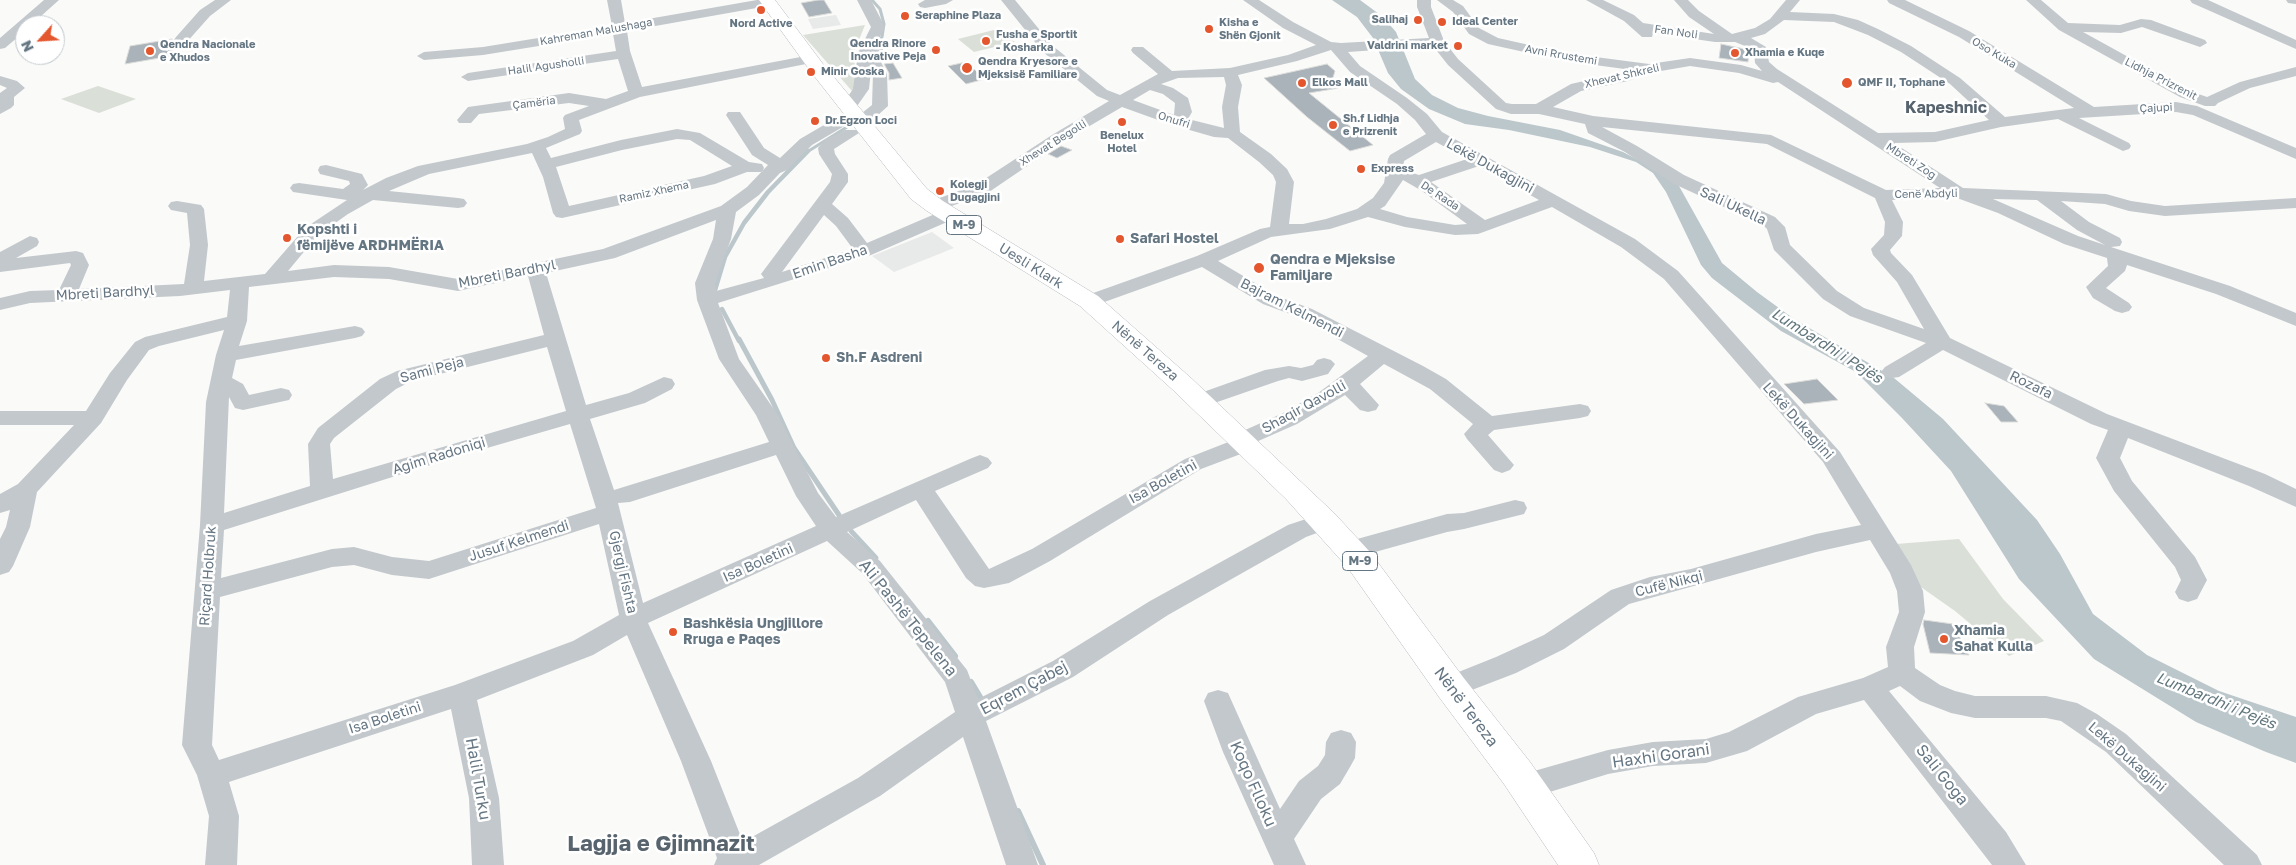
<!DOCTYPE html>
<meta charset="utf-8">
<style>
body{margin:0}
#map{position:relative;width:2296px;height:865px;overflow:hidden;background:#fafaf8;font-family:"Golos Text",sans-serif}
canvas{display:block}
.north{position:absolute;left:15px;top:15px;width:50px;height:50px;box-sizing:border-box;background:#fff;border:1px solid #c1c8cd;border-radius:50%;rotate:244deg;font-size:14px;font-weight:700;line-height:20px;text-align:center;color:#657683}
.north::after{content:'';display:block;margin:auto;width:18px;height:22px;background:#e4572e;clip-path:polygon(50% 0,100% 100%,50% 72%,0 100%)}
</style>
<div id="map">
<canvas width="2296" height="865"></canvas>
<div class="north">N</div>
</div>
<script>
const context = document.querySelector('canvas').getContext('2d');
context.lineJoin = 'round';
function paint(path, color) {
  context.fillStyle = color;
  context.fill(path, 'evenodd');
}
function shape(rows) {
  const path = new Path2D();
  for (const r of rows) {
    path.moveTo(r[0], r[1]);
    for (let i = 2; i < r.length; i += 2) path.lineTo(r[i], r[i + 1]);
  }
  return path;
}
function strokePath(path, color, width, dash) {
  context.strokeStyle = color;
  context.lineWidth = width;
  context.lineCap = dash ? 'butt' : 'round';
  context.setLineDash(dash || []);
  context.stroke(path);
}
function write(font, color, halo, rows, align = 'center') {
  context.font = font + ' "Golos Text",sans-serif';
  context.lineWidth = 5;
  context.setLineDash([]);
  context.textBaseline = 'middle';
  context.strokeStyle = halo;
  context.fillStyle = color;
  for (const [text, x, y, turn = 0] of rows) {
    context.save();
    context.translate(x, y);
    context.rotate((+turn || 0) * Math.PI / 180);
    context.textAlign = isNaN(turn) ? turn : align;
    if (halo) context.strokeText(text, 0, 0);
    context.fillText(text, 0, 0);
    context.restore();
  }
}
paint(shape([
 [836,15,841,25,813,29,808,19],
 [932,232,954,248,894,272,872,256]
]), '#e8e9e9');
paint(shape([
 [865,25,854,52,856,86,852,91,803,35],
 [998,29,1015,42,974,52,958,39],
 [98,86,136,99,99,113,61,99],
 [1959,539,2003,599,2044,641,2009,656,1955,611,1918,585,1896,544]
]), '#dadfd7');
paint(shape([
 [1332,0,1360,0,1383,17,1396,32,1415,79,1432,95,1458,108,1488,116,1560,130,1623,152,1652,167,1679,186,1722,263,1757,292,1794,319,1894,378,1943,419,2037,520,2060,554,2093,614,2147,655,2219,691,2296,717,2296,763,2266,752,2196,722,2094,659,2019,579,1951,471,1902,418,1856,372,1781,331,1712,278,1701,265,1666,192,1653,173,1636,162,1590,147,1509,130,1465,124,1429,109,1401,89,1388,73,1373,38,1357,17]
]), '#bbc7cb');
strokePath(shape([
 [872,0,880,9,884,24,882,37,876,43],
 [807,152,847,127]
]), '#bbc7cb', 3);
strokePath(shape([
 [715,290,725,257,744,223,768,192,808,151],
 [722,309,739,341]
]), '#bbc7cb', 4.5);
strokePath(shape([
 [739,339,772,400,794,448,839,515],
 [851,531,876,558]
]), '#bbc7cb', 5);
strokePath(shape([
 [928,621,955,656],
 [971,682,980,697],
 [1018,811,1043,865]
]), '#bbc7cb', 6);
const building = shape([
 [818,0,824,0,832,13,809,17,801,3,818,0],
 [172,39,174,44,171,56,125,64,130,46,172,39],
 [1721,44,1749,50,1748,62,1719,58,1721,44],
 [966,62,985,79,966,84,948,66,966,62],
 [893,63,902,78,889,80,889,73,884,64,893,63],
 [1327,64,1335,71,1332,81,1339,88,1309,93,1373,145,1350,151,1307,117,1264,78,1327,64],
 [1061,146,1072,150,1057,158,1048,154,1061,146],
 [1817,379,1838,400,1804,404,1784,384,1817,379],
 [1985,403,2004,406,2018,422,2001,422,1985,403],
 [1924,620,1953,624,1969,655,1930,653,1923,624,1924,620]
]);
paint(building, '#aab3b9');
strokePath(building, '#dcdcda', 1);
const major = shape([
 [759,0,775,0,823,64,927,189,943,201,1098,296,1191,378,1335,514,1370,552,1463,677,1530,762,1594,853,1599,865,1558,865,1504,784,1439,697,1348,568,1286,499,1173,390,1080,306,927,211,911,199,811,72,759,0]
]);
strokePath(major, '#b5babe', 1);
paint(shape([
 [44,0,59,0,31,25,25,25,25,31,5,48,0,49,0,38,44,0],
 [215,0,231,0,210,16,186,43,176,43,174,40,176,37,200,10,215,0],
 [607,0,621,0,625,23,757,0,773,0,775,2,768,6,627,31,630,51,642,87,811,55,818,59,811,63,640,97,579,120,582,131,580,134,546,148,551,158,621,140,677,129,700,133,749,162,762,164,764,168,762,172,747,172,715,184,562,218,556,217,553,213,543,177,532,153,429,174,389,191,458,198,464,199,467,203,464,207,458,208,373,200,348,214,317,236,288,271,334,265,389,267,458,279,603,249,721,206,747,187,768,165,752,155,726,115,728,112,740,112,764,148,780,158,800,139,848,111,841,107,853,89,858,53,871,27,857,0,871,0,885,27,878,41,884,45,880,60,887,74,888,106,867,125,855,125,853,121,812,145,787,170,780,173,759,195,736,212,731,239,715,283,716,291,764,278,761,274,830,182,832,174,819,154,818,148,826,139,845,130,857,130,859,133,834,149,835,154,848,174,848,182,832,204,848,218,867,243,942,211,954,211,957,215,954,219,871,255,718,303,739,359,778,415,818,493,836,517,972,458,980,455,988,458,992,463,988,468,935,491,989,569,1032,549,1185,459,1231,441,1234,435,1281,414,1318,393,1368,356,1298,317,1263,304,1202,267,1096,305,1089,307,1082,305,1079,301,1082,297,1197,256,1260,229,1270,227,1276,182,1273,175,1259,162,1228,138,1214,137,1172,125,1122,107,1064,141,989,192,941,210,929,210,926,206,929,202,977,184,1052,135,1109,101,1097,96,1043,52,1001,0,1015,0,1053,46,1107,90,1120,95,1158,74,1133,53,1131,50,1133,47,1143,47,1172,71,1230,68,1288,55,1316,45,1283,28,1243,0,1259,0,1293,22,1331,42,1341,43,1429,38,1417,7,1417,0,1431,0,1431,7,1444,41,1458,59,1506,103,1512,104,1536,104,1571,84,1632,70,1565,61,1488,44,1469,34,1453,12,1437,0,1453,0,1463,6,1479,28,1498,38,1565,53,1649,64,1690,58,1741,65,1762,71,1755,63,1754,51,1750,48,1735,42,1715,42,1653,33,1652,37,1642,37,1624,21,1586,0,1603,0,1634,15,1643,23,1714,34,1689,17,1674,0,1688,0,1699,11,1732,34,1755,28,1770,19,1786,0,1800,0,1790,12,1834,14,1858,20,1878,29,1911,46,1960,78,2005,117,2074,108,1959,37,1889,3,1887,0,1905,0,1969,31,2094,107,2176,102,2197,106,2296,148,2296,159,2193,115,2176,112,2079,118,2129,143,2131,146,2129,149,2123,151,2058,119,2001,127,1935,142,1894,143,1963,188,2106,194,2131,201,2165,206,2296,198,2296,208,2165,216,2129,211,2105,204,2061,201,2089,222,2120,238,2122,242,2120,246,2111,247,2230,286,2296,313,2296,326,2216,294,2127,265,2125,271,2106,288,2129,303,2132,307,2129,311,2122,313,2115,311,2093,298,2086,287,2108,266,2107,258,2064,244,1998,213,1957,198,1892,200,1903,222,1902,236,1890,250,1891,253,1912,275,1950,338,2107,414,2265,474,2296,489,2296,507,2249,486,2128,438,2120,458,2132,481,2195,557,2207,580,2197,599,2188,602,2179,599,2175,592,2181,580,2175,567,2114,491,2096,458,2108,430,2091,424,1943,350,1899,377,1892,378,1885,377,1881,372,1885,367,1926,343,1850,316,1823,299,1774,250,1767,229,1763,225,1672,183,1625,152,1588,133,1585,124,1539,114,1511,114,1496,109,1448,65,1433,46,1348,52,1360,66,1407,98,1427,114,1442,132,1635,239,1678,271,1840,452,1911,565,1923,591,1925,612,1914,647,1915,668,1940,685,1955,691,1975,696,2046,696,2077,703,2097,714,2126,734,2257,855,2262,865,2224,865,2106,752,2061,721,2046,718,1975,718,1951,713,1920,701,1900,686,1889,691,2006,832,2026,865,1992,865,1864,700,1816,714,1747,751,1706,763,1653,766,1608,774,1527,799,1516,795,1512,786,1516,777,1527,773,1608,750,1653,742,1706,739,1729,732,1798,697,1863,678,1888,667,1886,647,1899,612,1897,591,1890,573,1870,540,1816,552,1629,604,1564,649,1516,673,1451,698,1441,695,1437,687,1441,679,1496,657,1544,635,1611,590,1650,577,1691,569,1816,534,1861,525,1823,462,1664,279,1621,247,1552,207,1478,234,1455,235,1405,227,1368,217,1330,229,1271,237,1218,261,1277,296,1312,309,1423,366,1446,379,1492,416,1580,404,1588,406,1591,411,1588,416,1580,418,1494,430,1488,435,1514,465,1510,470,1502,473,1494,470,1467,439,1464,434,1473,424,1430,389,1384,364,1360,384,1379,405,1376,410,1368,412,1360,410,1345,395,1297,424,1256,442,1254,449,1201,469,1050,561,1009,583,984,588,975,586,966,578,916,500,847,532,880,561,967,670,978,699,1053,661,1150,601,1288,525,1324,513,1333,515,1336,521,1333,527,1306,537,1168,615,1073,677,986,721,1038,865,1006,865,963,737,880,796,759,865,714,865,717,858,681,761,627,635,593,655,477,700,499,798,504,865,472,865,469,798,451,709,229,782,239,816,237,865,205,865,209,816,197,775,182,745,200,525,206,402,216,355,224,330,159,346,149,350,127,380,101,423,37,492,30,527,13,566,9,572,0,575,0,539,6,527,10,510,0,513,0,494,18,484,74,425,0,425,0,411,86,411,110,373,135,342,145,337,227,317,230,290,180,296,30,303,0,310,0,298,30,291,59,290,71,265,70,263,0,272,0,252,30,236,37,238,39,242,37,246,16,258,76,251,83,253,89,265,79,289,184,284,190,245,187,213,171,210,168,206,171,202,177,201,201,205,204,209,208,245,204,281,265,274,305,228,347,200,293,192,290,188,293,184,299,183,343,189,350,184,349,181,320,174,318,170,320,166,326,165,362,174,368,185,363,190,386,178,418,166,527,144,548,137,565,129,563,118,565,115,589,106,569,103,479,114,471,123,459,123,457,120,468,107,569,93,606,99,628,91,618,59,468,81,461,77,468,73,616,51,613,34,483,55,424,60,417,56,424,52,483,47,612,26,607,0],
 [1784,20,1834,22,1868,35,1901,52,1950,84,1989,120,1935,132,1878,133,1777,69,1769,62,1766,47,1751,38,1765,34,1784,20],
 [1331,50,1350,72,1397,104,1415,120,1426,134,1390,155,1388,159,1384,183,1373,198,1357,209,1326,219,1303,224,1289,224,1294,182,1287,169,1271,154,1240,132,1238,107,1242,85,1238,75,1297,61,1331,50],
 [1690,66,1739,73,1773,83,1778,82,1940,188,1886,190,1771,135,1593,116,1553,107,1581,91,1628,81,1655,72,1690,66],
 [871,70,873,74,872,105,862,113,855,109,869,89,871,70],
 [1224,77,1226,85,1222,107,1224,128,1188,119,1192,112,1188,98,1173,88,1161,84,1178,78,1224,77],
 [1150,90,1163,94,1175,103,1174,115,1133,100,1150,90],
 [1602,127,1767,144,1875,198,1885,222,1884,235,1871,249,1873,255,1897,282,1924,329,1864,308,1837,291,1790,245,1785,227,1775,217,1684,175,1637,146,1602,127],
 [677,139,690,140,732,166,704,176,569,206,556,167,622,150,677,139],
 [1436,142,1467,159,1419,175,1403,170,1404,161,1436,142],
 [1479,166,1539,200,1485,220,1431,182,1479,166],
 [1403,180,1422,191,1467,224,1455,225,1407,217,1380,209,1385,206,1403,180],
 [1993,199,2037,200,2077,230,2105,245,2078,236,1993,199],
 [824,215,836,226,853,249,782,272,824,215],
 [716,220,713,239,695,283,697,300,719,359,756,415,769,442,614,490,590,419,645,403,672,389,675,384,672,379,664,377,629,393,586,405,546,273,615,258,716,220],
 [528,276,544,335,397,371,380,379,318,428,308,444,310,486,224,513,229,397,235,408,243,410,289,400,292,395,289,390,281,388,249,395,243,384,232,378,236,360,355,338,362,336,365,332,362,328,355,326,239,346,247,321,249,287,334,277,389,279,458,291,528,276],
 [547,347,566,411,333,479,330,444,334,438,396,389,412,381,547,347],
 [570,424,596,508,429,561,392,557,354,547,332,549,221,578,224,530,456,457,570,424],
 [776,455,796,496,816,526,643,603,618,503,630,502,776,455],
 [599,524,619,615,573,641,455,685,219,760,212,745,220,597,332,567,354,565,392,575,429,579,599,524],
 [827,541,862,573,945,682,955,712,858,778,743,842,711,761,648,623,827,541],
 [925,0,953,0,946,4,925,8,920,7,918,4,925,0],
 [2026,0,2041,0,2068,23,2120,25,2141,19,2151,20,2205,40,2207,43,2200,47,2142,27,2121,33,2083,32,2190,91,2207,97,2240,82,2296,67,2296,76,2250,88,2218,103,2215,106,2205,106,2180,97,2059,30,2026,0],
 [2190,0,2208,0,2296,40,2296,49,2192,3,2190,0],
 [2286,0,2296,0,2296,4,2288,3,2286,0],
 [0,76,17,81,25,88,14,97,14,105,11,108,0,114,0,93,7,88,0,85,0,76],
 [1324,358,1331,360,1335,364,1328,374,1302,381,1289,378,1278,381,1200,408,1192,406,1189,401,1192,396,1265,370,1289,366,1301,368,1313,365,1317,360,1324,358],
 [1515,500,1524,502,1527,508,1524,514,1464,529,1447,532,1350,559,1341,556,1337,550,1341,544,1350,541,1447,514,1464,513,1515,500],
 [1218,690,1228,693,1280,809,1299,781,1318,766,1325,755,1326,742,1331,733,1341,730,1351,733,1356,742,1355,758,1350,767,1340,784,1321,799,1294,839,1306,865,1274,865,1223,752,1204,701,1208,693,1218,690]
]), '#c3c8cc');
paint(major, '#fff');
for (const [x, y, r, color] of [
 [761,10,5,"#e4572e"],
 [905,16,5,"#e4572e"],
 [1418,20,5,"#e4572e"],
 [1442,22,5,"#e4572e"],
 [1209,29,5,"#e4572e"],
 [986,41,5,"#e4572e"],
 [1458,46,5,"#e4572e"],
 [936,50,5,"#e4572e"],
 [150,51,5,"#e4572e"],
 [1735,53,5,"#e4572e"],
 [967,68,6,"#e4572e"],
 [811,72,5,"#e4572e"],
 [1302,83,5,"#e4572e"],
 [1847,83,6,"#e4572e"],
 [815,121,5,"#e4572e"],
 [1122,122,5,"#e4572e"],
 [1333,125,5,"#e4572e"],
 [1361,169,5,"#e4572e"],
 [940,191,5,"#e4572e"],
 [287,238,5,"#e4572e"],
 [1120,239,5,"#e4572e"],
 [1259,268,6,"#e4572e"],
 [826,358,5,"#e4572e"],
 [673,632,5,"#e4572e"],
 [1944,639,5,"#e4572e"]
]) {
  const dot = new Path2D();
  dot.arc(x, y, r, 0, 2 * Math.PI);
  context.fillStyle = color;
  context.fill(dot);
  strokePath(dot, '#fff', 2);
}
write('bold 11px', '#657683', '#fff', [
 ["Seraphine Plaza",915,16],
 ["Salihaj",1408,20,"right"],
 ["Ideal Center",1452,22],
 ["Kisha e",1219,23],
 ["Shën Gjonit",1219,36],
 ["Nord Active",761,24,"center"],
 ["Fusha e Sportit",996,35],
 ["- Kosharka",996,48],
 ["Qendra Rinore",926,44,"right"],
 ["Inovative Peja",926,57,"right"],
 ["Qendra Nacionale",160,45],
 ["e Xhudos",160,58],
 ["Valdrini market",1448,46,"right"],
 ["Xhamia e Kuqe",1745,53],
 ["Qendra Kryesore e",978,62],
 ["Mjeksisë Familiare",978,75],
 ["Minir Goska",821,72],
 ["Elkos Mall",1312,83],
 ["QMF II, Tophane",1858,83],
 ["Sh.f Lidhja",1343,119],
 ["e Prizrenit",1343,132],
 ["Dr.Egzon Loci",825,121],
 ["Benelux",1122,136,"center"],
 ["Hotel",1122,149,"center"],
 ["Express",1371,169],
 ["Kolegji",950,185],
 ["Dugagjini",950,198]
], 'left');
write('11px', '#657683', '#fff', [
 ["Kahreman Malushaga",596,32,-10],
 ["Fan Noli",1676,32,8],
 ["Oso Kuka",1994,53,31],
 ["Avni Rrustemi",1561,55,10],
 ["Halil Agusholli",546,66,-8],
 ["Xhevat Shkreli",1622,76,-13],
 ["Lidhja Prizrenit",2161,79,27],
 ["Çamëria",534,103,-7],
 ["Çajupi",2156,108,-3],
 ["Onufri",1174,120,17],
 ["Xhevat Begolli",1053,143,-32],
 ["Mbreti Zog",1911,161,33],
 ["Ramiz Xhema",654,192,-12],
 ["Cenë Abdyli",1926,194,-1],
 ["De Rada",1440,196,33]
]);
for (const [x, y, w] of [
 [964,225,35],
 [1360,561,35]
]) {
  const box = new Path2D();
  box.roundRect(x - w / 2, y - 9.5, w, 19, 4);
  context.fillStyle = '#fff';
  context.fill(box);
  strokePath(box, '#657683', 1);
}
write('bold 12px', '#657683', null, [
 ["M-9",964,225],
 ["M-9",1360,561]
]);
write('14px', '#657683', '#fff', [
 ["Lekë Dukagjini",1490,166,29],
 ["Sali Ukella",1733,206,25],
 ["Emin Basha",830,262,-19],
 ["Uesli Klark",1031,266,32],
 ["Mbreti Bardhyl",507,274,-11],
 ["Mbreti Bardhyl",105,293,-3],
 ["Bajram Kelmendi",1292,308,27],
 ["Nënë Tereza",1145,351,41],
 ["Sami Peja",432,370,-15],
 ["Rozafa",2031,385,26],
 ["Shaqir Qavolli",1304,407,-29],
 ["Lekë Dukagjini",1798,421,48],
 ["Agim Radoniqi",439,456,-17],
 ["Isa Boletini",1163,482,-29],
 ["Jusuf Kelmendi",519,541,-18],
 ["Isa Boletini",758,563,-24],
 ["Gjergj Fishta",623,572,77],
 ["Riçard Holbruk",208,576,-86],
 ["Cufë Nikqi",1669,584,-14],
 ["Isa Boletini",385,718,-18],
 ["Lekë Dukagjini",2127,757,41]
]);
write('bold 14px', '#657683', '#fff', [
 ["Kopshti i",297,230],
 ["fëmijëve ARDHMËRIA",297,246],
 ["Safari Hostel",1130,239],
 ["Qendra e Mjeksise",1270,260],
 ["Familjare",1270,276],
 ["Sh.F Asdreni",836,358],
 ["Bashkësia Ungjillore",683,624],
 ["Rruga e Paqes",683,640],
 ["Xhamia",1954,631],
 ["Sahat Kulla",1954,647]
], 'left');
write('italic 15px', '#60757c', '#fff', [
 ["Lumbardhi i Pejës",1827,346,32],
 ["Lumbardhi i Pejës",2216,701,22]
]);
write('bold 16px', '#57646e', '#fff', [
 ["Kapeshnic",1946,108]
]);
write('16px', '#657683', '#fff', [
 ["Ali Pashë Tepelena",908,618,51],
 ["Eqrem Çabej",1024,688,-28],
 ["Nënë Tereza",1466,707,53],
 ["Haxhi Gorani",1661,756,-8],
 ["Sali Goga",1942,775,51],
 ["Halil Turku",478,779,80],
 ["Koqo Flloku",1253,784,66]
]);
write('bold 22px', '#57646e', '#fff', [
 ["Lagjja e Gjimnazit",661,844]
]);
</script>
